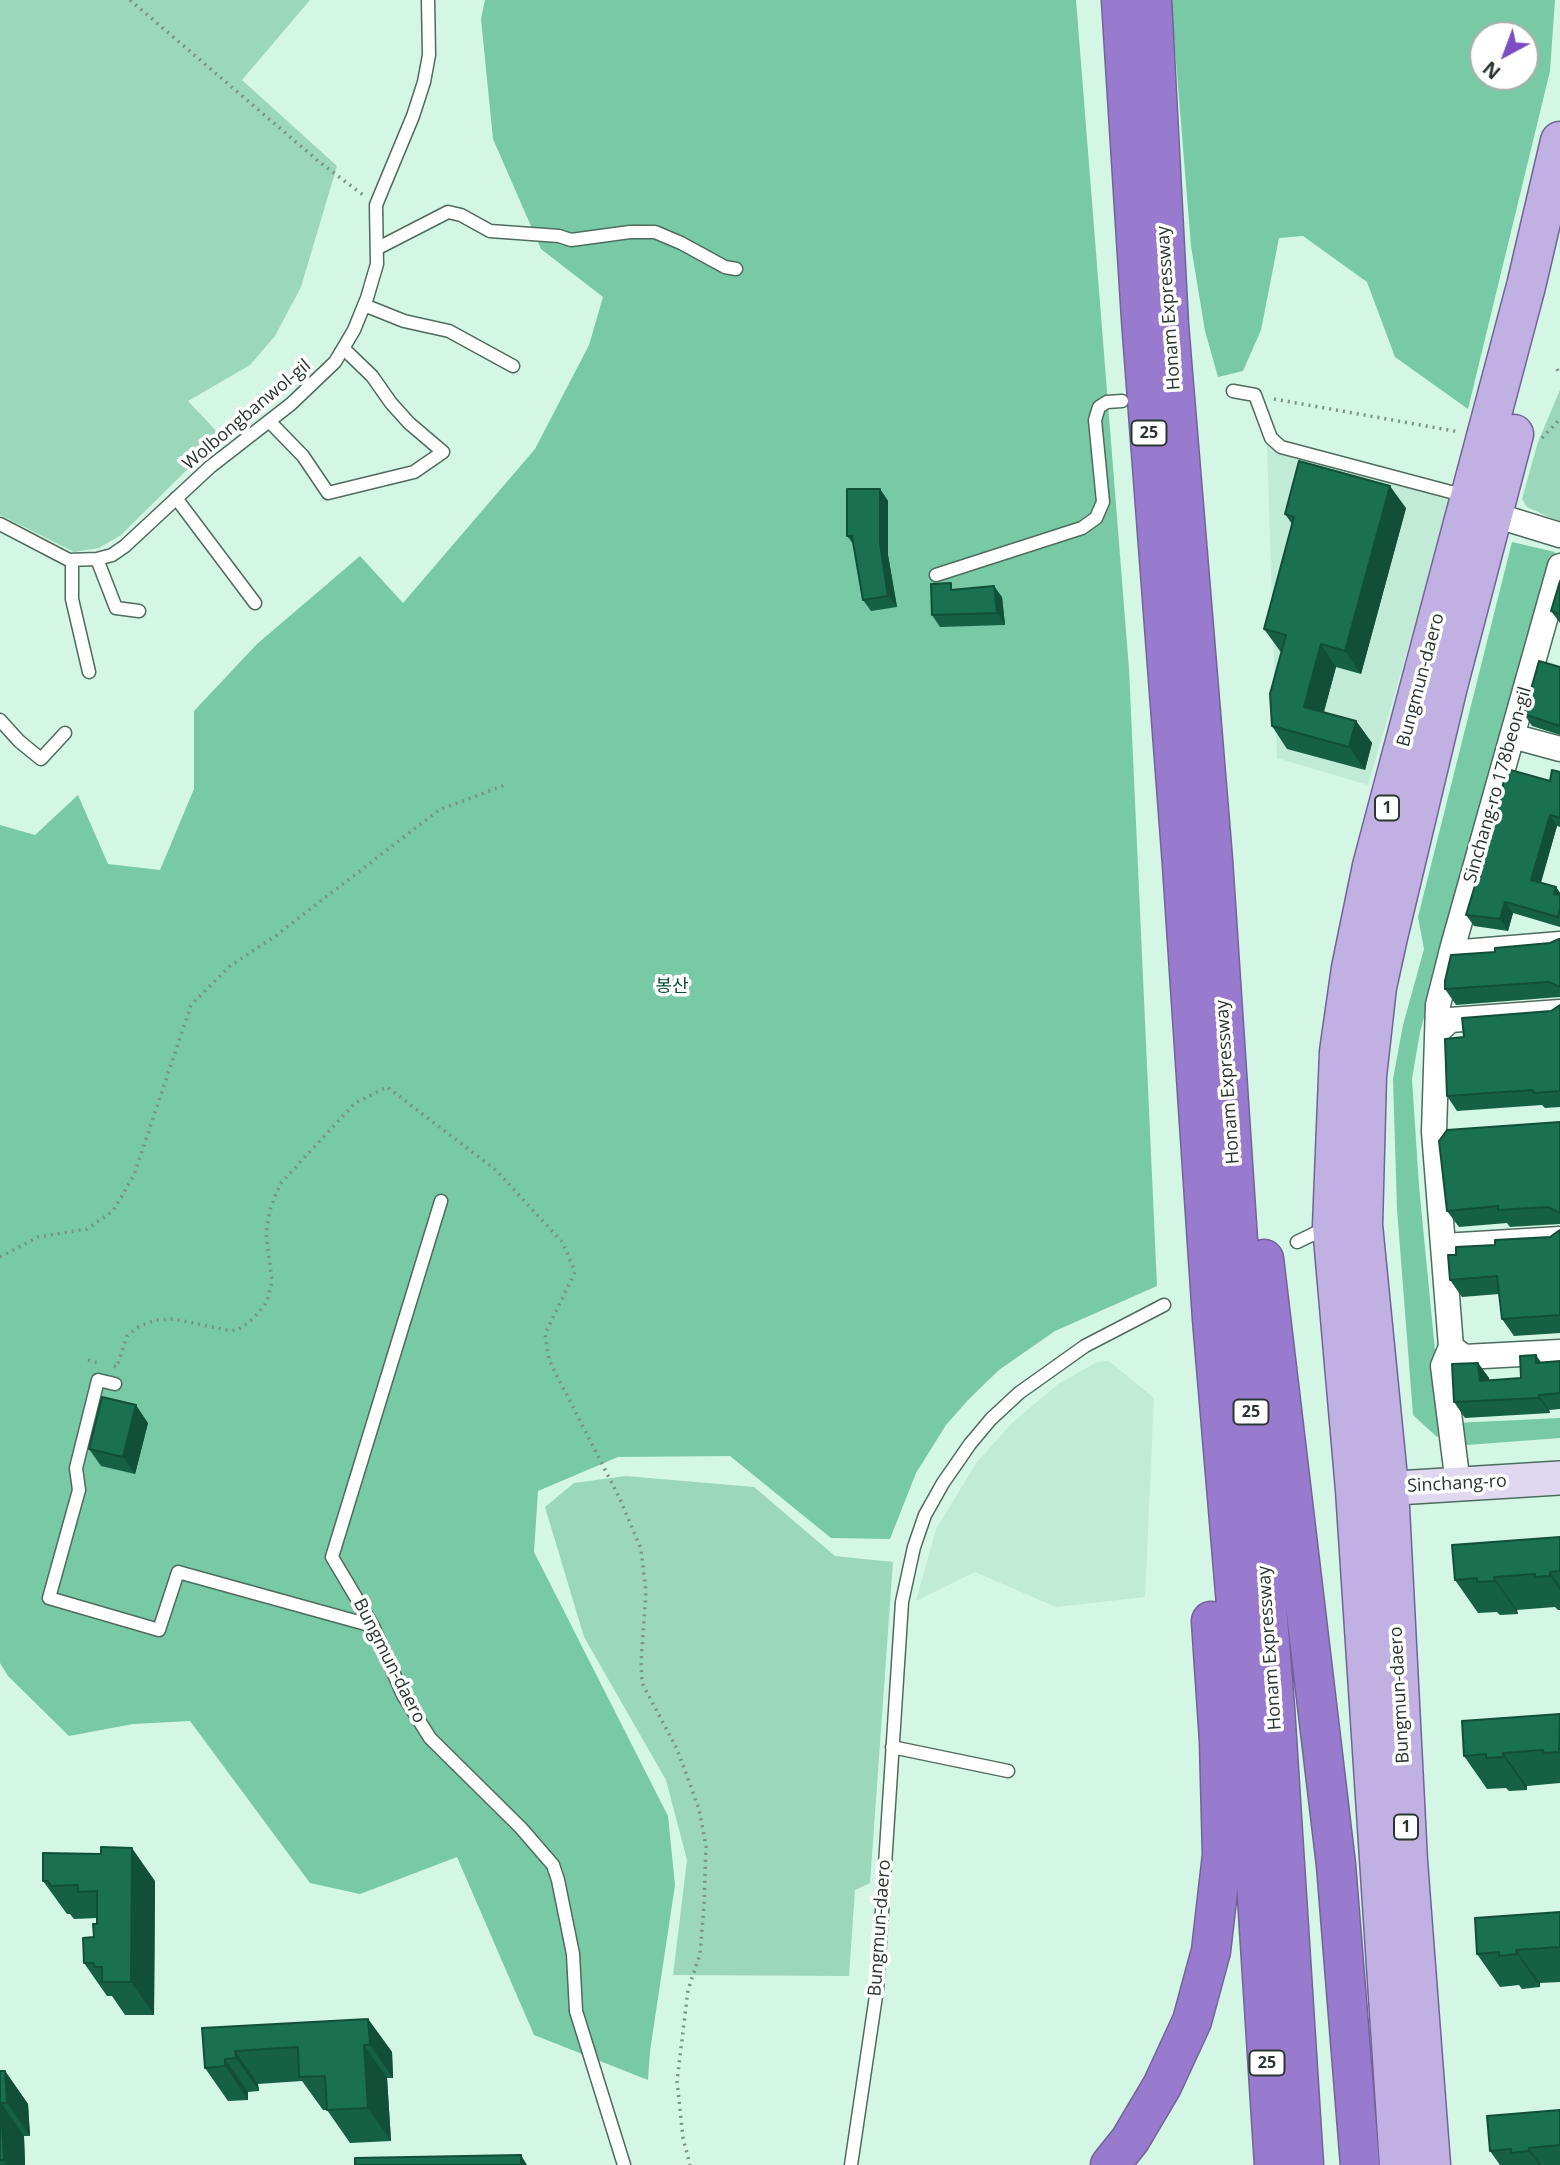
<!DOCTYPE html>
<meta charset="utf-8">
<style>
body{margin:0}
#map{position:relative;width:1560px;height:2165px;overflow:hidden;background:#d4f6e5;font-family:"Open Sans",sans-serif}
canvas{display:block}
.north{position:absolute;left:1469px;top:21px;width:70px;height:70px;box-sizing:border-box;background:#fff;border:2px solid #a9afac;border-radius:50%;rotate:221deg;font-size:19px;font-weight:700;line-height:28px;text-align:center;color:#29362f}
.north::after{content:'';display:block;margin:auto;width:24px;height:32px;background:#7c4cc4;clip-path:polygon(50% 0,100% 100%,50% 72%,0 100%)}
</style>
<div id="map">
<canvas width="1560" height="2165"></canvas>
<div class="north">N</div>
</div>
<script>
const context = document.querySelector('canvas').getContext('2d');
context.lineJoin = 'round';
function paint(path, color) {
  context.fillStyle = color;
  context.fill(path, 'evenodd');
}
function shape(rows) {
  const path = new Path2D();
  for (const r of rows) {
    path.moveTo(r[0], r[1]);
    for (let i = 2; i < r.length; i += 2) path.lineTo(r[i], r[i + 1]);
  }
  return path;
}
function strokePath(path, color, width, dash) {
  context.strokeStyle = color;
  context.lineWidth = width;
  context.lineCap = dash ? 'butt' : 'round';
  context.setLineDash(dash || []);
  context.stroke(path);
}
function write(font, color, halo, rows, align = 'center') {
  context.font = font + ' "Open Sans","Noto Sans KR",sans-serif';
  context.lineWidth = 7;
  context.setLineDash([]);
  context.textBaseline = 'middle';
  context.strokeStyle = halo;
  context.fillStyle = color;
  for (const [text, x, y, turn = 0] of rows) {
    context.save();
    context.translate(x, y);
    context.rotate((+turn || 0) * Math.PI / 180);
    context.textAlign = isNaN(turn) ? turn : align;
    if (halo) context.strokeText(text, 0, 0);
    context.fillText(text, 0, 0);
    context.restore();
  }
}
paint(shape([
 [1267,445,1451,500,1368,785,1277,758],
 [1109,1361,1154,1398,1145,1597,1056,1607,975,1572,916,1601,936,1529,977,1462,1012,1423,1058,1384,1097,1362]
]), '#c1ebd6');
paint(shape([
 [0,0,310,0,242,80,337,166,301,287,275,336,250,365,188,401,221,436,121,535,99,548,74,552,0,515],
 [1560,390,1560,522,1527,507,1522,499,1538,442],
 [626,1476,754,1487,835,1556,893,1562,870,1883,855,1890,849,1976,673,1975,687,1860,666,1780,584,1637,545,1507,574,1483]
]), '#9bd7bb');
paint(shape([
 [485,0,1076,0,1129,669,1157,1286,1055,1331,999,1370,968,1400,946,1425,916,1473,890,1539,831,1538,730,1456,618,1457,538,1491,534,1552,668,1816,675,1885,650,2051,648,2080,534,2035,457,1857,360,1894,310,1883,190,1721,133,1724,69,1736,8,1676,0,1663,0,825,35,835,78,795,108,864,160,870,194,789,194,711,257,644,360,556,403,603,535,449,589,345,603,297,541,249,493,139,481,19],
 [1171,0,1555,0,1550,71,1468,409,1395,357,1367,282,1303,236,1279,238,1261,330,1243,371,1218,377,1205,331,1191,246],
 [1483,35,1525,35,1525,77,1483,77],
 [1512,542,1555,552,1420,1032,1412,1079,1419,1186,1443,1433,1437,1437,1413,1415,1397,1209,1393,1079,1403,1025,1424,949,1418,917],
 [1560,1418,1560,1438,1467,1445,1457,1437,1455,1423]
]), '#78c9a5');
const lane = shape([
 [378,248,448,212,461,215,490,231,559,236,571,240,630,232,655,232,681,243,725,267,736,269],
 [364,305,404,321,449,331,513,366],
 [1233,391,1255,395,1271,438,1281,447,1466,496],
 [269,421,303,456,328,493,414,472,443,452,409,423,391,403,372,376,344,349],
 [176,498,255,603],
 [0,524,69,560,97,559,112,555,125,546,210,467,291,404,335,362,354,330,367,298,377,264,376,205,413,116,424,82,429,55,428,0],
 [97,559,116,608,139,611],
 [72,561,72,599,89,672],
 [936,575,1082,528,1096,518,1103,502,1095,420,1099,407,1107,402,1122,401],
 [0,720,19,741,41,759,65,733],
 [441,1201,332,1557,373,1626,403,1695,430,1738,521,1828,553,1865,558,1880,573,1954,576,2011,624,2165],
 [1297,1242,1328,1227],
 [115,1384,98,1380,76,1468,79,1490,49,1598,159,1630,178,1572,373,1626],
 [892,1747,1008,1771],
 [851,2165,877,1989,902,1602,914,1547,925,1515,943,1483,970,1444,991,1419,1019,1393,1085,1346,1164,1305]
]);
const street = shape([
 [1511,520,1560,535],
 [1512,736,1560,749],
 [1451,953,1560,944],
 [1437,1037,1438,1005,1453,946,1560,566],
 [1443,1246,1560,1239],
 [1451,1347,1464,1357,1560,1352],
 [1458,1484,1443,1366,1451,1347,1434,1132,1437,1037,1439,1030,1450,1020,1560,1012]
]);
const secondary = shape([
 [1364,1490,1560,1478]
]);
const primary = shape([
 [1399,2165,1355,1490,1332,1226,1339,1052,1351,968,1372,866,1526,286,1560,141],
 [1431,2165,1408,1861,1389,1488,1363,1225,1367,1076,1377,987,1388,937,1448,686,1514,434]
]);
const highway = shape([
 [1121,0,1141,319,1182,865,1212,1319,1246,1723,1274,2165],
 [1152,0,1169,325,1213,860,1238,1240,1275,1707,1304,2165],
 [1264,1259,1336,1865,1360,2165],
 [1110,2165,1130,2140,1162,2086,1192,2021,1211,1951,1222,1855,1219,1741,1211,1621]
]);
strokePath(lane, '#4e6c5e', 15);
strokePath(street, '#4e6c5e', 27);
strokePath(secondary, '#4e6c5e', 36);
strokePath(primary, '#716397', 41);
strokePath(highway, '#716397', 41);
strokePath(shape([
 [130,0,317,160,363,195],
 [1557,369,1560,375],
 [1274,399,1460,432],
 [1542,438,1560,419],
 [0,1257,38,1237,87,1229,113,1211,134,1175,191,1005,231,965,274,937,439,810,505,785],
 [88,1360,99,1363],
 [114,1366,117,1367,127,1336,138,1327,155,1320,174,1319,231,1331,239,1329,253,1319,267,1302,272,1281,266,1234,270,1210,280,1184,355,1103,387,1087,497,1171,563,1243,575,1272,545,1334,549,1360,620,1499,641,1549,646,1592,641,1663,642,1683,677,1749,699,1809,706,1846,704,1906,700,1954,688,1990,677,2081,683,2138,690,2165]
]), '#7b9286', 3.5, [2, 5]);
strokePath(lane, '#fff', 12);
strokePath(street, '#fff', 24);
strokePath(secondary, '#e0d7f1', 33);
strokePath(primary, '#c1b0e2', 38);
strokePath(highway, '#987bcf', 38);
paint(shape([
 [880,489,888,501,888,555,897,607,871,611,863,600,854,545,847,536],
 [1406,508,1361,674,1336,667,1324,712,1356,721,1372,743,1365,770,1287,749,1272,726,1281,652,1280,651,1264,629,1292,524,1285,514],
 [1560,581,1560,623,1551,611],
 [955,590,1002,597,1005,625,940,627,932,615],
 [1560,667,1560,735,1532,726,1524,714],
 [1560,772,1560,827,1557,826,1541,883,1556,887,1560,893,1560,927,1513,913,1508,931,1474,926,1466,915,1500,802,1499,800,1550,781],
 [1560,939,1560,997,1456,1005,1445,989,1495,952,1550,943],
 [1560,1005,1560,1107,1545,1108,1542,1105,1457,1111,1447,1096,1464,1037,1551,1011],
 [1560,1122,1560,1224,1510,1227,1507,1223,1459,1227,1447,1211],
 [1560,1230,1560,1333,1514,1336,1502,1319,1499,1294,1462,1297,1450,1280,1456,1255,1495,1245,1550,1237],
 [1536,1355,1541,1362,1560,1361,1560,1409,1549,1410,1550,1413,1465,1418,1454,1402,1478,1363,1489,1378,1489,1381,1521,1378],
 [148,1423,135,1474,101,1466,89,1449],
 [1560,1537,1560,1610,1558,1610,1555,1607,1517,1610,1518,1614,1500,1615,1497,1612,1478,1613,1455,1580],
 [1560,1714,1560,1783,1527,1786,1527,1790,1509,1791,1506,1788,1487,1789,1464,1756],
 [43,1881,155,1881,154,2015,125,2015,112,1996,107,1996,84,1963,94,1937,97,1924,97,1918,74,1919,70,1914,67,1914],
 [1560,1912,1560,1982,1540,1983,1540,1987,1522,1989,1519,1985,1500,1987,1477,1954],
 [368,2019,392,2052,393,2078,387,2078,391,2141,350,2143,327,2110,323,2110,302,2081,258,2084,259,2091,248,2092,248,2100,228,2101,205,2068,202,2028],
 [0,2071,5,2071,28,2104,30,2136,24,2136,25,2165,0,2165],
 [1560,2110,1560,2165,1500,2165,1490,2151]
]), '#166146');
paint(shape([
 [1390,486,1406,508,1361,674,1345,651],
 [880,489,888,501,888,555,897,607,888,596,880,543],
 [994,586,1002,597,1005,625,997,613],
 [1321,644,1336,667,1319,729,1304,707],
 [1356,721,1372,743,1365,770,1349,747],
 [1550,815,1557,826,1538,891,1531,880],
 [1556,887,1560,893,1560,902,1554,894],
 [1505,902,1513,913,1508,931,1500,919],
 [1478,1363,1489,1378,1490,1397,1480,1381],
 [1539,1395,1549,1410,1550,1413,1539,1398],
 [136,1405,148,1423,135,1474,123,1457],
 [1550,1572,1560,1586,1560,1590,1550,1576],
 [1494,1577,1517,1610,1518,1614,1495,1581],
 [1503,1753,1527,1786,1527,1790,1504,1757],
 [132,1848,155,1881,154,2015,131,1982],
 [1516,1950,1540,1983,1540,1987,1517,1954],
 [368,2019,392,2052,393,2078,370,2045],
 [364,2045,387,2078,391,2141,368,2108],
 [235,2051,258,2084,259,2091,236,2058],
 [225,2059,248,2092,248,2100,225,2066],
 [5,2071,28,2104,30,2136,7,2103],
 [1,2103,24,2136,25,2165,7,2165,4,2160],
 [1529,2148,1541,2165,1539,2165,1529,2151],
 [521,2155,527,2165,521,2165]
]), '#124f39');
const building = shape([
 [1299,461,1390,486,1345,651,1321,644,1304,707,1356,721,1349,747,1272,726,1270,694,1286,635,1264,629,1294,517,1285,514,1299,461],
 [847,489,880,489,880,543,888,596,863,600,852,536,847,536,847,489],
 [1560,581,1560,614,1551,611,1560,581],
 [951,583,951,590,994,586,997,613,932,615,931,584,951,583],
 [1539,661,1560,667,1560,726,1524,714,1539,661],
 [1507,769,1550,781,1552,770,1560,772,1560,818,1550,815,1531,880,1556,887,1554,894,1560,895,1560,908,1558,917,1505,902,1500,919,1466,915,1501,800,1499,800,1507,769],
 [1559,939,1560,939,1560,987,1549,982,1445,989,1445,981,1451,955,1495,952,1495,948,1550,943,1559,939],
 [1560,1005,1560,1091,1534,1093,1533,1090,1447,1096,1445,1039,1464,1037,1462,1018,1551,1011,1560,1005],
 [1560,1122,1560,1213,1548,1207,1498,1210,1498,1206,1447,1211,1439,1141,1447,1130,1560,1122],
 [1560,1230,1560,1315,1502,1319,1497,1276,1450,1280,1448,1255,1456,1255,1456,1247,1495,1245,1495,1240,1550,1237,1560,1230],
 [1536,1355,1536,1363,1560,1361,1560,1393,1539,1395,1539,1398,1454,1402,1452,1364,1478,1363,1480,1381,1521,1378,1520,1356,1536,1355],
 [102,1397,136,1405,123,1457,89,1449,102,1397],
 [1560,1537,1560,1571,1550,1572,1550,1576,1535,1577,1535,1574,1494,1577,1495,1581,1477,1582,1477,1578,1455,1580,1452,1545,1560,1537],
 [1560,1714,1559,1752,1544,1753,1543,1750,1503,1753,1504,1757,1486,1758,1486,1754,1464,1756,1462,1721,1560,1714],
 [101,1847,132,1848,131,1982,102,1982,102,1967,95,1967,93,1963,84,1963,83,1938,94,1937,93,1924,97,1924,97,1891,78,1892,78,1885,51,1886,48,1881,43,1881,43,1853,101,1854,101,1847],
 [1560,1912,1560,1947,1516,1950,1517,1954,1499,1956,1499,1952,1477,1954,1475,1918,1560,1912],
 [368,2019,370,2045,364,2045,368,2108,327,2110,325,2076,299,2077,298,2047,235,2051,236,2058,225,2059,225,2066,205,2068,202,2028,368,2019],
 [0,2071,5,2071,7,2103,1,2103,4,2160,0,2160,0,2071],
 [1560,2110,1560,2145,1529,2148,1529,2151,1511,2153,1511,2149,1490,2151,1487,2116,1560,2110],
 [521,2155,521,2165,355,2165,355,2158,521,2155]
]);
paint(building, '#197151');
strokePath(building, '#124f39', 2);
for (const [x, y, w] of [
 [1149,433,35],
 [1387,808,24],
 [1251,1412,35],
 [1406,1827,24],
 [1267,2063,35]
]) {
  const box = new Path2D();
  box.roundRect(x - w / 2, y - 12.5, w, 25, 5);
  context.fillStyle = '#fff';
  context.fill(box);
  strokePath(box, '#29362f', 2);
}
write('bold 16px', '#29362f', null, [
 ["25",1149,433],
 ["1",1387,808],
 ["25",1251,1412],
 ["1",1406,1827],
 ["25",1267,2063]
]);
write('18px', '#29362f', '#fff', [
 ["Honam Expressway",1169,308,-94],
 ["Wolbongbanwol-gil",247,415,-40],
 ["Bungmun-daero",1421,680,-75],
 ["Sinchang-ro 178beon-gil",1498,785,-74],
 ["Honam Expressway",1228,1082,-94],
 ["Sinchang-ro",1457,1484,-3],
 ["Honam Expressway",1270,1648,-94],
 ["Bungmun-daero",389,1661,63],
 ["Bungmun-daero",1400,1695,-93],
 ["Bungmun-daero",880,1928,-86]
]);
write('18px', '#084c35', '#fff', [
 ["봉산",672,987]
]);
</script>
